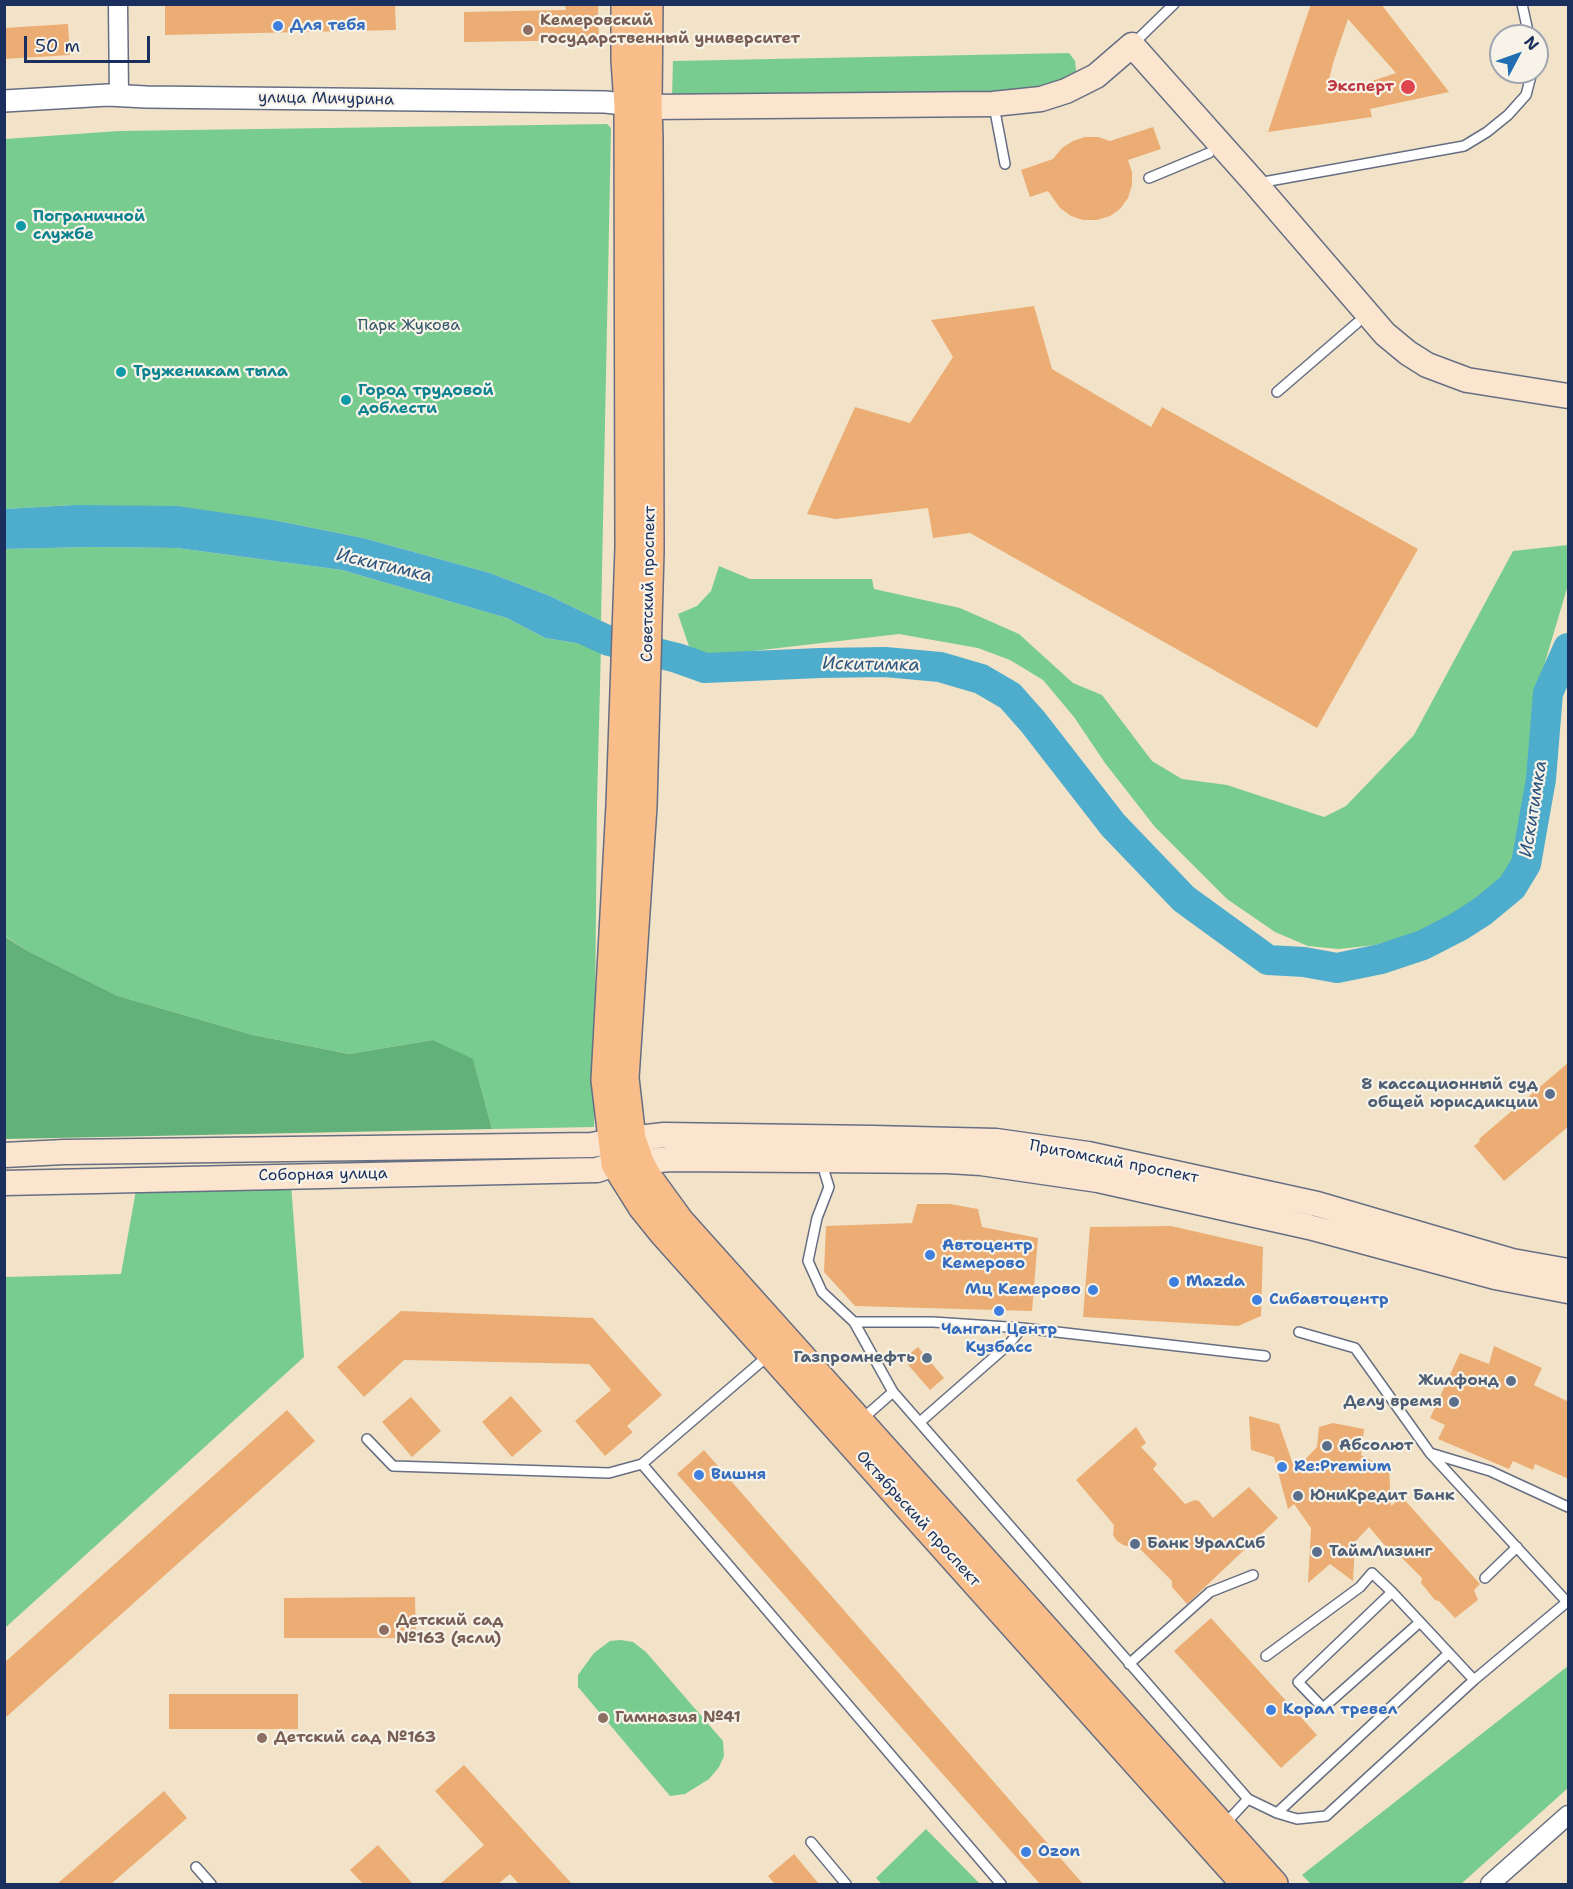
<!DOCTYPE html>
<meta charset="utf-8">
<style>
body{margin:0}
#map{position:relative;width:1573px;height:1889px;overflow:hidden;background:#f2e3c8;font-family:"Shantell Sans",sans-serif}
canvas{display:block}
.frame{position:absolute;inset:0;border:6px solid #1b2f5e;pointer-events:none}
.north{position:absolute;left:1489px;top:24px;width:60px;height:60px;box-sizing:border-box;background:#f7f3e8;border:2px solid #9fa5b1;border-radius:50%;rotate:49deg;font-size:16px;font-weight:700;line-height:24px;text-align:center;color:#1b2f5e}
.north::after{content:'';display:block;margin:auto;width:21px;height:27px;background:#1f6fb2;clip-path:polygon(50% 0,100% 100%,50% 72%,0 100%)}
.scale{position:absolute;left:24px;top:36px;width:126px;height:27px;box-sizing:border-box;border:3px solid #1b2f5e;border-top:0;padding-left:8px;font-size:18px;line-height:21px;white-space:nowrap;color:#1b2f5e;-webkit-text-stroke:4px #f7f3e8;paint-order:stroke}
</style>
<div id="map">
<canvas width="1573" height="1889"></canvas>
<div class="frame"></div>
<div class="north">N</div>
<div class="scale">50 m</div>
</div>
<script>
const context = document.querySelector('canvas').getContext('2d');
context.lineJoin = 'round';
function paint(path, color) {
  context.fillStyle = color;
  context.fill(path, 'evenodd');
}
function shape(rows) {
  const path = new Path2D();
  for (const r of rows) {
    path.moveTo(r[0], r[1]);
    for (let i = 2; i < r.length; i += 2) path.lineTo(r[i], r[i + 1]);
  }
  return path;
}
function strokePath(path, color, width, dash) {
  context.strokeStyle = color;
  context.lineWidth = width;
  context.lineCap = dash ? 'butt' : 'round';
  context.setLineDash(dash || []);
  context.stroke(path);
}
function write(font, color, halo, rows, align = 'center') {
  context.font = font + ' "Shantell Sans",sans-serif';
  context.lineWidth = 4.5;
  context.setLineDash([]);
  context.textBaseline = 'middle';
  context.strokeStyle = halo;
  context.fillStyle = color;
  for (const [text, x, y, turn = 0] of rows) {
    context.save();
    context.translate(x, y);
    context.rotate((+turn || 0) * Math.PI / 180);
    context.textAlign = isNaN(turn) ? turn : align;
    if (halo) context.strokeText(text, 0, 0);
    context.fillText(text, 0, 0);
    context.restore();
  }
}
paint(shape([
 [1069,53,1075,61,1076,70,1074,78,1047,92,672,98,673,61],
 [607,124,611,128,601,621,550,596,490,573,363,538,273,520,74,505,5,509,5,139,119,131],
 [1568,545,1568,585,1538,686,1527,798,1535,834,1533,848,1512,878,1478,907,1437,928,1375,945,1339,949,1308,946,1275,932,1227,899,1155,827,1105,763,1074,717,1043,680,1010,660,978,648,899,634,693,658,678,614,697,606,711,591,719,566,750,579,872,579,874,589,960,608,1019,634,1073,683,1102,695,1152,761,1182,779,1227,785,1324,817,1346,806,1414,735,1513,551],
 [91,547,177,548,342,570,507,618,545,638,601,647,597,802,594,1127,492,1129,473,1060,433,1040,349,1054,253,1035,118,996,26,950,5,936,4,549],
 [291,1184,304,1357,5,1628,5,1277,121,1274,136,1190],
 [621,1640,633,1642,646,1652,723,1741,724,1756,719,1767,709,1779,685,1794,670,1796,578,1687,578,1675,594,1653,610,1641],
 [1568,1666,1568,1788,1461,1884,1311,1884,1302,1875],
 [926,1829,980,1884,882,1884,876,1878]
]), '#78cc90');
paint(shape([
 [4,936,26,950,118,996,253,1035,349,1054,433,1040,473,1059,492,1129,5,1139]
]), '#62b07a');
paint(shape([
 [74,505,177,506,273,520,363,538,490,573,550,596,601,621,601,647,545,638,507,618,342,570,177,548,91,547,5,549,5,509]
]), '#4eaccc');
strokePath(shape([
 [563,620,609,641,677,658,705,668,820,663,885,662,940,667,981,679,1010,696,1033,722,1113,825,1184,899,1268,960,1304,962,1337,968,1381,959,1423,945,1458,927,1483,911,1512,887,1526,864,1541,779,1548,693,1568,648]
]), '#4eaccc', 30);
paint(shape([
 [165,4,395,4,396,30,165,35],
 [565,4,598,4,599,40,464,42,464,12,566,10],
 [1311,4,1381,4,1449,92,1370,109,1372,117,1268,132],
 [1348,19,1396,73,1369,82,1328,84,1333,63],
 [68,24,70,55,4,59,4,28],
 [1153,127,1161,149,1128,160,1132,172,1132,185,1128,198,1120,209,1110,216,1097,220,1083,220,1071,216,1060,208,1048,191,1030,197,1021,170,1053,159,1062,148,1073,141,1085,137,1098,137,1110,141],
 [1034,306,1052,369,1151,427,1162,407,1418,549,1317,728,970,533,933,538,928,508,836,519,807,514,855,407,910,423,953,357,931,320],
 [1569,1062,1569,1126,1504,1181,1474,1146,1480,1141,1479,1139],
 [917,1204,950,1204,978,1209,982,1227,1038,1238,1032,1311,855,1306,824,1272,826,1226,912,1223],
 [1171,1226,1263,1247,1261,1316,1238,1326,1083,1317,1090,1227],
 [401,1311,593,1318,662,1395,627,1426,633,1432,605,1456,575,1421,611,1390,589,1364,404,1360,364,1397,337,1367],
 [1494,1346,1542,1368,1534,1385,1569,1402,1569,1479,1535,1464,1533,1470,1513,1461,1509,1469,1438,1439,1445,1425,1430,1418,1460,1353,1489,1364],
 [918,1347,944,1378,930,1390,903,1359],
 [511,1396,542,1431,512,1457,482,1422],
 [411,1397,441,1431,412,1457,382,1422],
 [287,1410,315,1441,4,1719,4,1663],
 [1249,1416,1279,1424,1295,1470,1317,1447,1319,1427,1333,1423,1364,1429,1361,1455,1374,1462,1376,1470,1389,1469,1391,1506,1402,1497,1480,1584,1474,1590,1478,1600,1455,1618,1439,1601,1435,1600,1421,1583,1422,1578,1400,1556,1394,1556,1369,1527,1355,1542,1353,1581,1330,1564,1308,1583,1311,1528,1294,1504,1288,1509,1274,1457,1251,1450],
 [1136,1427,1146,1443,1141,1447,1157,1464,1153,1469,1185,1504,1195,1500,1199,1501,1213,1518,1249,1487,1278,1518,1187,1604,1172,1587,1172,1581,1135,1544,1131,1547,1123,1545,1117,1541,1113,1535,1114,1525,1076,1480],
 [704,1450,1083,1884,1040,1884,677,1474],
 [415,1597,416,1638,284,1638,284,1598],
 [1211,1618,1317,1735,1281,1768,1174,1651],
 [169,1694,298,1694,298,1729,169,1729],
 [464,1765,572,1884,519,1884,510,1874,498,1884,440,1884,484,1845,435,1791],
 [164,1791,187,1818,111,1884,57,1884],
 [378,1845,413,1884,363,1884,350,1870],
 [794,1854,819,1884,775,1884,768,1876]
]), '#ebad73');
const service = shape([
 [1522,4,1529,36],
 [1132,45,1174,4],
 [994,106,1005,164],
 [1149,178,1209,153],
 [1258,183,1464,146,1487,132,1508,115,1526,95,1532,72],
 [1277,392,1357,323],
 [821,1161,829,1187,817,1218,808,1261,822,1292,854,1322,933,1322,1022,1328,1265,1356],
 [854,1322,893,1392,1248,1799],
 [1299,1332,1355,1348,1430,1453,1490,1471,1568,1507],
 [861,1420,893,1392],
 [920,1422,1009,1344,1022,1328],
 [367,1439,393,1466,609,1473,642,1464,769,1355],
 [642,1464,1001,1884],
 [1485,1578,1517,1547],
 [1420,1622,1392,1592,1298,1682,1323,1708,1420,1622,1474,1680],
 [1266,1656,1360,1587,1372,1573,1392,1592],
 [1129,1664,1210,1592,1253,1575],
 [1277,1813,1449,1653],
 [1223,1826,1248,1799,1277,1813,1297,1819,1326,1816,1474,1680,1567,1602,1430,1453],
 [811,1842,846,1884],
 [196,1867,211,1884]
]);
const minor = shape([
 [118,4,119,96],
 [1490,1884,1568,1815]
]);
const tertiary = shape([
 [4,101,108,95,146,97,605,102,642,106]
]);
const secondary = shape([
 [648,107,993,104,1041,99,1066,91,1096,76,1132,45,1255,183,1385,334,1408,353,1427,365,1467,380,1568,396],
 [4,1155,64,1152,592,1145,612,1141,664,1135,873,1138,996,1141,1088,1154,1317,1204,1512,1261,1568,1271],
 [4,1183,597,1170,615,1164,671,1159,948,1161,981,1163,1098,1180,1309,1227,1495,1277,1568,1291]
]);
const primary = shape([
 [625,4,625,60,628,105,629,548,620,805,605,1080,615,1164,642,1207,663,1233,1245,1884],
 [649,4,648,107,649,138,650,551,643,806,625,1078,632,1139,640,1162,648,1177,680,1221,1274,1884]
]);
strokePath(service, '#666e83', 12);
strokePath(minor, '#666e83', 21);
strokePath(tertiary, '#666e83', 24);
strokePath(secondary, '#666e83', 27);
strokePath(primary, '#666e83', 30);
strokePath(service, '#fff', 9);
strokePath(minor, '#fff', 18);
strokePath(tertiary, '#fff', 21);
strokePath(secondary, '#fce5cf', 24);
strokePath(primary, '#f8bd88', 27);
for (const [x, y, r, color] of [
 [278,26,6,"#3f7fe0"],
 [528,30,6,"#8d6e63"],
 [1408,87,8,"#e0444e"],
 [21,226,6,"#0f9aa8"],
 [121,372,6,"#0f9aa8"],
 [346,400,6,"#0f9aa8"],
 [1550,1094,6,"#5c6f8a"],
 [930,1255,6,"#3f7fe0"],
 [1174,1282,6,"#3f7fe0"],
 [1093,1290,6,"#3f7fe0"],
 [1257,1300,6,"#3f7fe0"],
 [999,1311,6,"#3f7fe0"],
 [927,1358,6,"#5c6f8a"],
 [1511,1381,6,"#5c6f8a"],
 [1454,1402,6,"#5c6f8a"],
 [1327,1446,6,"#5c6f8a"],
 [1282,1467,6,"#3f7fe0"],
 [699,1475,6,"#3f7fe0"],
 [1298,1496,6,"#5c6f8a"],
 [1135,1544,6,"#5c6f8a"],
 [1317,1552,6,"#5c6f8a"],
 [384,1630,6,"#8d6e63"],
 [1271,1710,6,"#3f7fe0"],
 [603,1718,6,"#8d6e63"],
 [262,1738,6,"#8d6e63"],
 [1026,1852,6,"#3f7fe0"]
]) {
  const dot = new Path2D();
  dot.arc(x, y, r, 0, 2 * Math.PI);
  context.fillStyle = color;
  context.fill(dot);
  strokePath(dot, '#f7f3e8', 2);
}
write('bold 16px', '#785e54', '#f7f3e8', [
 ["Кемеровский",540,21],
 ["государственный университет",540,39],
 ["Детский сад",396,1621],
 ["№163 (ясли)",396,1639],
 ["Гимназия №41",615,1718],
 ["Детский сад №163",274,1738]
], 'left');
write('bold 16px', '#366cbe', '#f7f3e8', [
 ["Для тебя",290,26],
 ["Автоцентр",942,1246],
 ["Кемерово",942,1264],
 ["Mazda",1186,1282],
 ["Мц Кемерово",1081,1290,"right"],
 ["Сибавтоцентр",1269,1300],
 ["Чанган Центр",999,1330,"center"],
 ["Кузбасс",999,1348,"center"],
 ["Re:Premium",1294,1467],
 ["Вишня",711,1475],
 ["Корал тревел",1283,1710],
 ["Ozon",1038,1852]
], 'left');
write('bold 16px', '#be3a42', '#f7f3e8', [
 ["Эксперт",1394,87]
], 'right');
write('16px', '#1b2f5e', '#f7f3e8', [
 ["улица Мичурина",326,99,1],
 ["Советский проспект",649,584,-89],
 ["Притомский проспект",1114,1162,11],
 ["Соборная улица",323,1175,-1],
 ["Октябрьский проспект",918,1519,48]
]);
write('bold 16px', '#0d838f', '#f7f3e8', [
 ["Пограничной",33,217],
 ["службе",33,235],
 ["Труженикам тыла",133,372],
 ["Город трудовой",358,391],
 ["доблести",358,409]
], 'left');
write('16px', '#32566a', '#f7f3e8', [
 ["Парк Жукова",409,326]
]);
write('bold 16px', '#4e5e75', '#f7f3e8', [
 ["8 кассационный суд",1538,1085],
 ["общей юрисдикции",1538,1103],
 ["Газпромнефть",915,1358],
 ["Жилфонд",1499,1381],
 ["Делу время",1442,1402],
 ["Абсолют",1339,1446,"left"],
 ["ЮниКредит Банк",1310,1496,"left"],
 ["Банк УралСиб",1147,1544,"left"],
 ["ТаймЛизинг",1329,1552,"left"]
], 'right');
write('italic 18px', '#2a547f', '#f7f3e8', [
 ["Искитимка",384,566,13],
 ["Искитимка",871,665,1],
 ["Искитимка",1534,809,-81]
]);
</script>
